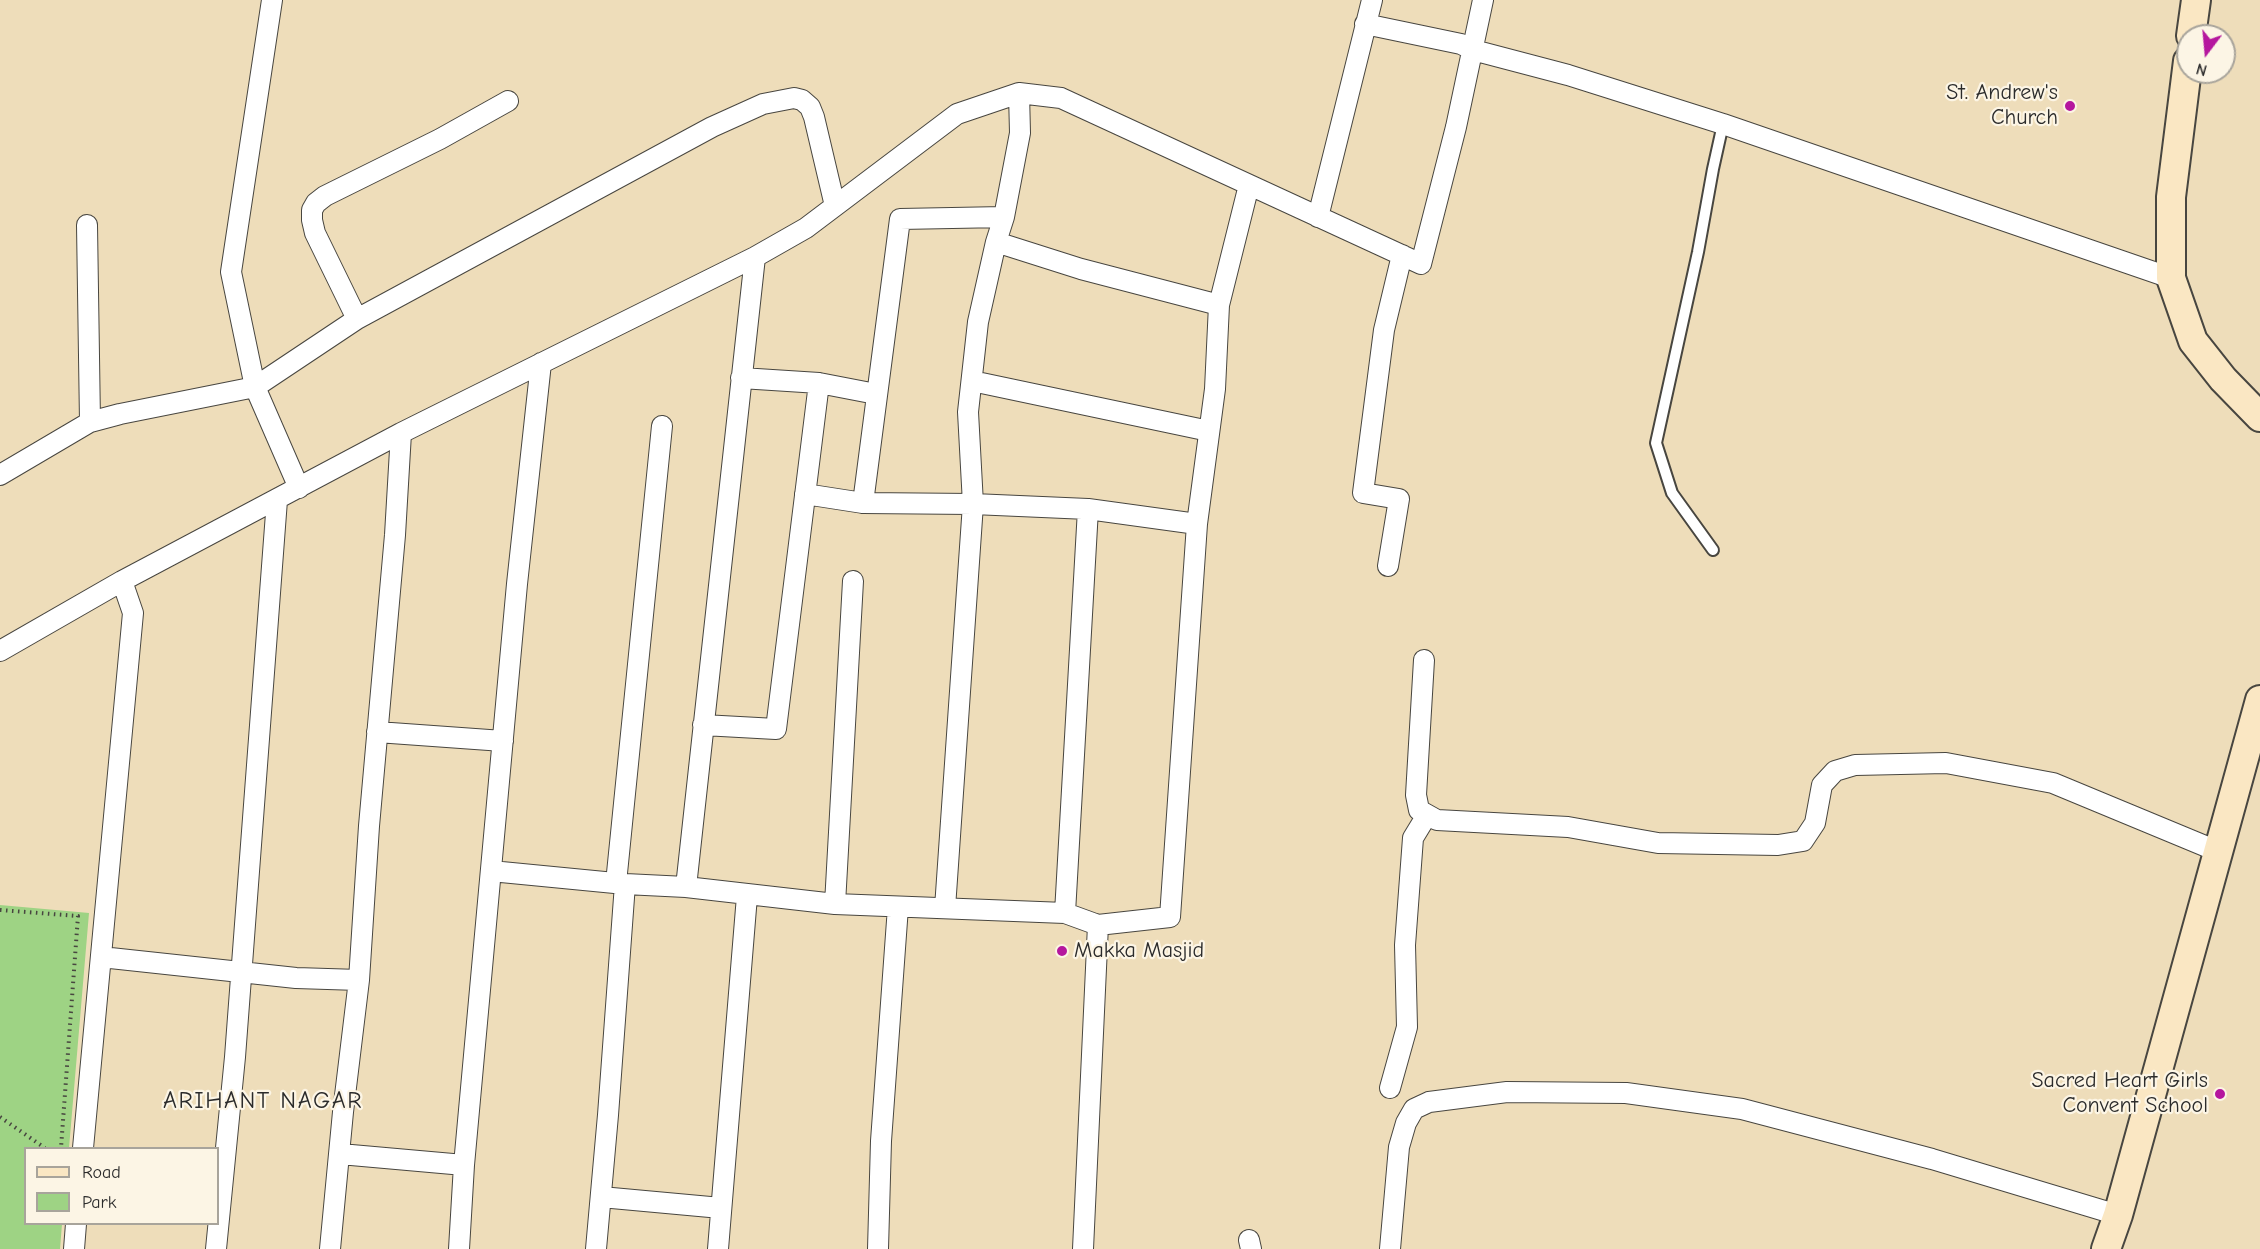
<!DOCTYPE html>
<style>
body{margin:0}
#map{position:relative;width:2260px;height:1249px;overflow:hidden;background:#eeddba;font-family:"Comic Neue",sans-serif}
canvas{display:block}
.legend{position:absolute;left:24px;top:1147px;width:195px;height:78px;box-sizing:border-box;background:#fcf5e5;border:2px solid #a8a49b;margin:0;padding:8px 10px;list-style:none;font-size:18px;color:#2b2b2b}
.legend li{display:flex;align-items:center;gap:12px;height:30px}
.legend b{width:30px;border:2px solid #a8a49b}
.north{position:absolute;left:2176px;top:24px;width:60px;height:60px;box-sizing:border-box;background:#fcf5e5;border:2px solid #a8a49b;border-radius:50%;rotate:196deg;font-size:16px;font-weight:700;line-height:24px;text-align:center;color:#2b2b2b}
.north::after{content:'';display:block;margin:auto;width:21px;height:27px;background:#b5179e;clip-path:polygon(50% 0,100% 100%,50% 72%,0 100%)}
</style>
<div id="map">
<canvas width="2260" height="1249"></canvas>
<ul class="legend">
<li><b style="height:8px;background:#fae7c3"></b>Road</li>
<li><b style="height:16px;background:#9ed384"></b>Park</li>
</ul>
<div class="north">N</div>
</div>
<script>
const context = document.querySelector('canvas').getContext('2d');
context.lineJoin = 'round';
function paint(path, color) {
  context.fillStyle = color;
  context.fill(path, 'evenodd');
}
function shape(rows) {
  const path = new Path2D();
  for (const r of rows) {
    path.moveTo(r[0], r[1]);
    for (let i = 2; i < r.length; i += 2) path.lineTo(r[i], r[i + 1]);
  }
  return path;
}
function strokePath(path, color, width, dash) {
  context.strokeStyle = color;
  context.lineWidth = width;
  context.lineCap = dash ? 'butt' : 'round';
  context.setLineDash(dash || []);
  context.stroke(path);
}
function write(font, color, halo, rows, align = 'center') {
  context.font = font + ' "Comic Neue",sans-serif';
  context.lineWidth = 4.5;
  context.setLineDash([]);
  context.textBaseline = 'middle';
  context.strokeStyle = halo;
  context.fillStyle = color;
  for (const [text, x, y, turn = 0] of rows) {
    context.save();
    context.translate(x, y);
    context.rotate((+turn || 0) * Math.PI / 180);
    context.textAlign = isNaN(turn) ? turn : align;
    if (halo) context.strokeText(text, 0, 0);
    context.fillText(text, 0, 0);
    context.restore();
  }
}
paint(shape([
 [0,905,89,913,69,1148,26,1148,26,1224,62,1224,60,1249,0,1249]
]), '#9ed384');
const lane = shape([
 [1713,550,1672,493,1656,443,1698,252,1713,169,1723,124]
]);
const street = shape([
 [272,0,231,272,255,387,299,488],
 [1365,24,1461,44,1473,50,1568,75,1723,124,2171,278],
 [1318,217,1372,0],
 [87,225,90,422],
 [996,242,1081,269,1219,305],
 [357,319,315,233,312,220,312,210,316,203,325,196,440,139,508,101],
 [741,378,819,383,876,394],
 [972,381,1209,431],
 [0,475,90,422,120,414,255,387,357,319,712,127,763,104,794,98,802,100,810,107,814,117,835,206],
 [863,503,900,219,1004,217],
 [1197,524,1215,389,1219,305,1249,185],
 [1388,566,1399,499,1363,493,1384,330,1402,255],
 [0,651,122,581,401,433,755,257,806,228,957,114,1019,93,1061,98,1421,264,1456,127,1483,0],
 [1424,660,1416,795,1419,810,1437,820,1568,827,1658,843,1778,845,1803,841,1815,823,1822,785,1835,771,1855,765,1946,763,2053,783,2217,851],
 [703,725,776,729,819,383],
 [377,732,503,741],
 [491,871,625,884,686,887,835,904,1065,913,1098,925,1170,917,1197,524,1088,509,973,504,863,503,805,494],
 [616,883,662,426],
 [686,887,755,257],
 [835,904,853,581],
 [945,908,973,504,968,412,978,322,996,242,1004,217,1020,133,1019,93],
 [1065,913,1088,509],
 [101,957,296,978,359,980],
 [1390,1088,1407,1027,1405,945,1413,838,1427,815],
 [83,1148,133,613,122,581],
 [340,1154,464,1165,517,584,541,363],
 [601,1197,721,1208],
 [1249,1240,1251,1249],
 [74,1249,76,1224],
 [216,1249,235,1057,277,500],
 [330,1249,343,1112,359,980,369,826,395,535,401,433],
 [459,1249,464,1165],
 [596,1249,608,1115,625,884],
 [718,1249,747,896],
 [878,1249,881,1141,898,907],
 [1083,1249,1098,925],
 [1390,1249,1399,1147,1406,1123,1414,1109,1429,1102,1507,1092,1626,1093,1742,1109,1932,1159,2118,1215]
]);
const secondary = shape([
 [2191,36,2196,0],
 [2188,61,2171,197,2171,278,2193,341,2223,379,2260,417],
 [2106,1249,2118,1215,2260,700]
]);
strokePath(lane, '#484640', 14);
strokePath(street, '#484640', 22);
strokePath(secondary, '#484640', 32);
strokePath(shape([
 [0,910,78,916,61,1148],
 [0,1117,45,1148]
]), '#484640', 4, [1.5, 4.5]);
strokePath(lane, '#fff', 10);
strokePath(street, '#fff', 20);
strokePath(secondary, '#fae7c3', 28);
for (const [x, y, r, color] of [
 [2070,106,6,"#b5179e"],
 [1062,951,6,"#b5179e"],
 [2220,1094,6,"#b5179e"]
]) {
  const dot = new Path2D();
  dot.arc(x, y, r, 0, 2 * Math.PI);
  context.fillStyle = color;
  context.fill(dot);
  strokePath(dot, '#fcf5e5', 2);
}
write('22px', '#2b2b2b', '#fcf5e5', [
 ["St. Andrew's",2058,93],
 ["Church",2058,118],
 ["Makka Masjid",1074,951,"left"],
 ["Sacred Heart Girls",2208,1081],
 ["Convent School",2208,1106]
], 'right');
context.letterSpacing = '1.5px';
write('24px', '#2b2b2b', '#fcf5e5', [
 ["ARIHANT NAGAR",263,1101]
]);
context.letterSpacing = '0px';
</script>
